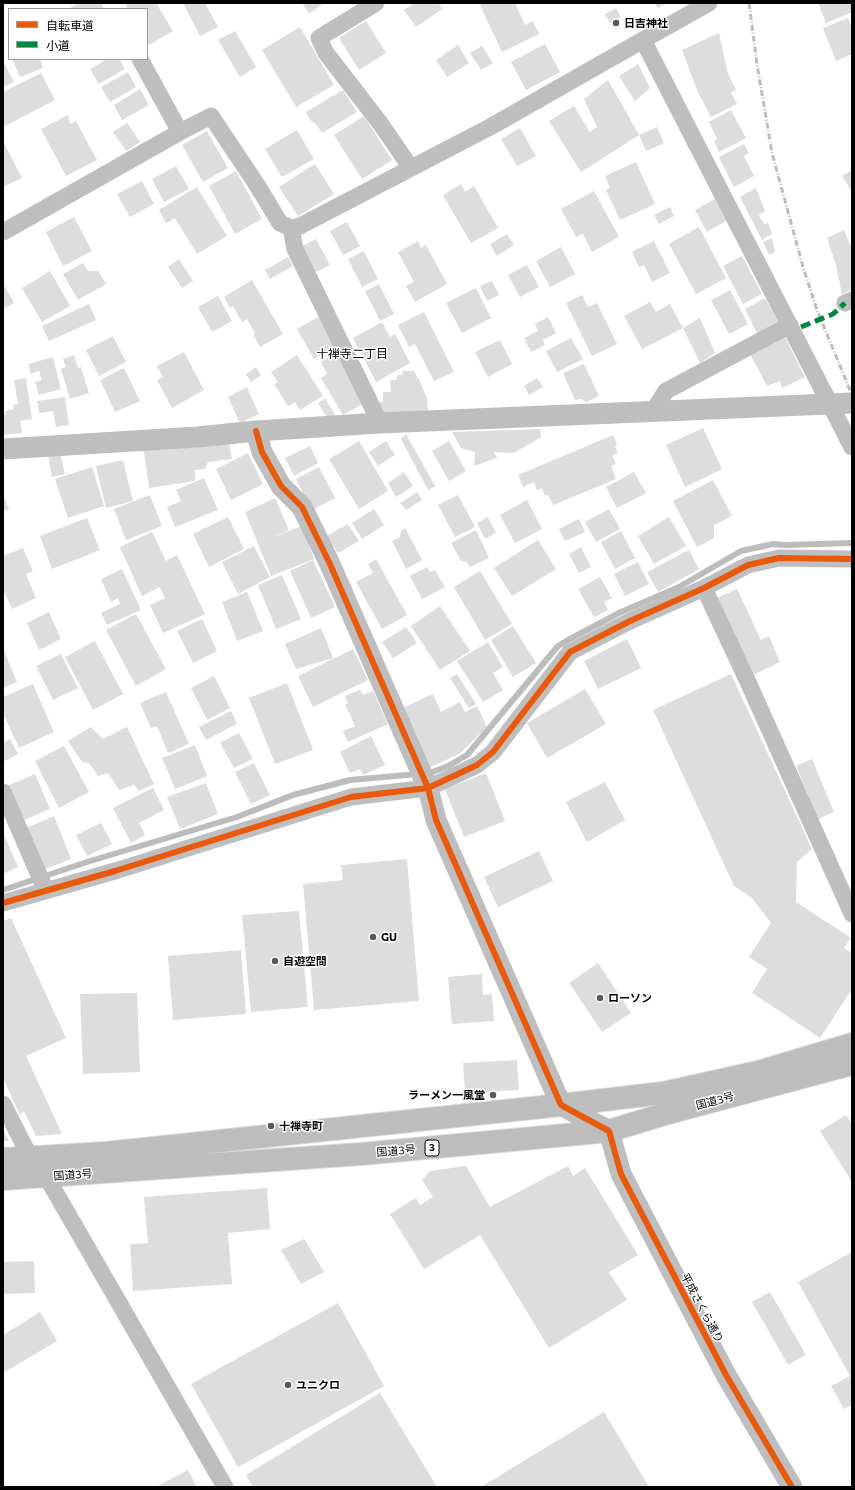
<!DOCTYPE html>
<meta charset="utf-8">
<style>
body{margin:0}
#map{position:relative;width:855px;height:1490px;overflow:hidden;background:#fff;font-family:Commissioner,"Noto Sans JP",sans-serif}
canvas{display:block}
.frame{position:absolute;inset:0;border:4px solid #000;pointer-events:none}
.legend{position:absolute;left:8px;top:8px;width:140px;height:52px;box-sizing:border-box;background:#fff;border:1px solid #999;margin:0;padding:5px 7px;list-style:none;font-size:12px;color:#000}
.legend li{display:flex;align-items:center;gap:8px;height:20px}
.legend b{width:20px;border:1px solid #999}
</style>
<div id="map">
<canvas width="855" height="1490"></canvas>
<div class="frame"></div>
<ul class="legend">
<li><b style="height:5px;background:#e8590c"></b>自転車道</li>
<li><b style="height:5px;background:#00873e"></b>小道</li>
</ul>
</div>
<script>
const context = document.querySelector('canvas').getContext('2d');
context.lineJoin = 'round';
function shape(rows) {
  const path = new Path2D();
  for (const r of rows) {
    path.moveTo(r[0], r[1]);
    for (let i = 2; i < r.length; i += 2) path.lineTo(r[i], r[i + 1]);
  }
  return path;
}
function strokePath(path, color, width, dash) {
  context.strokeStyle = color;
  context.lineWidth = width;
  context.lineCap = dash ? 'butt' : 'round';
  context.setLineDash(dash || []);
  context.stroke(path);
}
function paint(path, color) {
  context.fillStyle = color;
  context.fill(path, 'evenodd');
}
function write(font, color, halo, rows, align = 'center') {
  context.font = font + ' Commissioner,"Noto Sans JP",sans-serif';
  context.lineWidth = 3;
  context.setLineDash([]);
  context.textBaseline = 'middle';
  context.strokeStyle = halo;
  context.fillStyle = color;
  for (const [text, x, y, turn = 0] of rows) {
    context.save();
    context.translate(x, y);
    context.rotate((+turn || 0) * Math.PI / 180);
    context.textAlign = isNaN(turn) ? turn : align;
    if (halo) context.strokeText(text, 0, 0);
    context.fillText(text, 0, 0);
    context.restore();
  }
}
strokePath(shape([
 [3,890,87,862,237,817,293,795,350,780,430,773,448,766,467,755,558,646,568,640,621,612,679,587,741,551,773,544,785,545,852,543]
]), '#bcbcbc', 6);
paint(shape([
 [79,3,101,3,104,9,72,9,71,7],
 [130,3,156,3,173,31,149,45,147,41,147,9,128,9,126,5],
 [183,3,205,3,218,27,200,36],
 [302,3,324,3,309,14],
 [415,3,438,3,442,9,416,27,404,10],
 [479,3,515,3,525,25,533,21,539,34,502,52],
 [654,3,666,3,658,8],
 [818,3,852,3,852,12,826,23],
 [616,8,621,17,610,23,605,14],
 [848,18,852,29,852,54,836,61,823,28],
 [366,21,386,53,359,70,339,38],
 [300,27,334,85,296,107,262,50],
 [235,31,256,67,240,77,218,40],
 [719,33,728,74,736,90,731,92,737,104,711,117,697,90,682,50],
 [545,44,560,72,526,90,511,62],
 [458,45,469,63,447,77,436,60],
 [482,46,493,63,481,70,470,53],
 [12,59,40,59,43,68,20,77],
 [107,59,119,59,125,69,99,84,90,69],
 [3,61,14,82,3,87],
 [638,64,650,88,635,101,619,76],
 [128,72,136,87,110,102,101,87],
 [41,73,55,100,3,127,3,92],
 [608,80,639,135,581,172,549,121,574,106,590,132,597,127,584,99],
 [140,89,149,105,122,120,114,105],
 [343,90,357,112,322,133,316,124,311,121,306,112],
 [731,110,746,138,719,152,714,141,717,139,709,122],
 [68,115,70,124,76,121,97,160,66,176,41,129],
 [364,116,392,160,362,179,334,135],
 [127,123,140,142,126,151,113,132],
 [657,127,664,143,646,151,639,135],
 [520,128,536,156,517,166,501,139],
 [297,130,314,159,282,177,265,149],
 [207,131,228,168,203,182,182,145],
 [3,143,4,143,22,178,3,187],
 [744,144,749,153,744,156,754,176,734,187,719,157],
 [636,162,655,204,620,220,606,190,610,188,605,176],
 [315,164,334,194,298,216,279,187],
 [176,166,189,189,164,202,152,179],
 [852,170,852,192,842,176],
 [236,171,262,219,235,234,209,186],
 [142,181,154,204,130,217,117,194],
 [461,184,465,192,474,186,498,228,471,243,443,195],
 [197,187,227,236,197,254,175,218,166,223,159,210],
 [756,188,765,211,759,215,764,224,768,223,772,234,762,240,740,197],
 [594,191,619,237,592,252,583,234,576,237,561,209],
 [715,199,726,221,707,232,695,210],
 [670,207,674,216,659,224,654,215],
 [74,217,92,251,63,266,46,232],
 [347,222,360,246,343,255,330,231],
 [699,227,726,278,696,294,669,244],
 [844,230,852,249,852,289,842,295,836,265,827,238],
 [507,234,514,245,497,256,490,244],
 [772,238,775,252,769,255,763,242],
 [316,239,330,265,314,273,300,247],
 [418,241,421,248,426,245,447,284,415,302,406,286,414,282,398,252],
 [654,241,670,273,652,282,644,265,639,267,632,252],
 [561,247,575,274,550,287,536,261],
 [364,251,378,279,362,287,348,259],
 [742,256,762,294,743,304,723,266],
 [288,257,293,266,270,279,265,270],
 [179,259,193,281,182,288,168,267],
 [83,263,88,271,98,271,106,284,78,300,63,274],
 [527,265,539,287,520,297,508,275],
 [50,271,70,306,42,322,22,288],
 [252,280,283,334,260,347,253,334,255,333,247,319,242,322,233,306,230,308,224,297],
 [492,281,499,295,487,301,480,286],
 [3,283,14,303,3,309],
 [379,284,394,314,380,321,365,291],
 [476,288,491,318,462,333,446,303],
 [730,290,748,324,729,334,711,300],
 [582,295,588,307,597,303,617,344,592,356,566,303],
 [218,296,232,321,212,332,198,307],
 [765,298,780,326,759,337,745,309],
 [650,302,656,312,670,304,683,328,642,349,624,316],
 [89,304,96,320,49,341,42,326],
 [424,312,454,372,434,381,415,344,409,347,398,325],
 [320,316,337,345,314,359,297,329],
 [548,317,556,333,543,340,545,345,531,352,524,338,538,331,535,324],
 [700,318,715,353,700,363,683,328],
 [382,322,390,337,395,334,410,363,376,382,353,338],
 [113,336,126,362,99,376,86,350],
 [785,337,805,377,782,388,780,381,767,386,750,354],
 [571,338,583,359,557,372,546,351],
 [500,340,512,364,488,377,475,352],
 [184,352,204,390,172,408,157,380,163,377,157,366],
 [336,353,364,403,343,415,321,378,327,374,321,362],
 [74,355,78,368,81,367,89,393,70,399,61,369,66,367,63,359],
 [297,355,323,396,300,410,295,402,288,406,274,384,278,382,271,372],
 [53,357,61,389,39,395,35,382,42,380,39,371,31,374,28,364],
 [584,364,599,396,586,402,581,399,575,400,563,373],
 [256,367,261,375,251,382,246,374],
 [124,368,140,401,115,412,100,380],
 [402,371,414,371,417,377,418,377,427,398,428,413,381,415,375,402,383,402,383,392,391,392,390,380,397,380,397,375,403,375],
 [26,378,32,419,20,421,22,433,3,435,3,415,6,414,5,411,14,409,13,405,18,404,14,380],
 [537,378,543,387,529,395,524,386],
 [247,387,259,414,240,423,228,397],
 [65,397,69,425,56,427,53,411,39,413,37,401],
 [325,398,335,415,328,419,318,403],
 [703,428,722,469,685,487,666,445],
 [540,429,541,437,514,453,494,452,497,458,474,466,475,452,461,448,452,432],
 [406,434,435,486,428,490,401,439],
 [613,435,617,444,615,446,618,453,612,455,616,464,611,466,616,479,553,505,548,495,545,496,542,488,537,490,534,482,523,487,518,475],
 [188,438,192,448,229,443,232,459,208,462,205,469,195,470,195,481,149,488,143,445],
 [359,441,388,491,359,509,329,459],
 [386,441,395,455,378,466,369,452],
 [449,441,466,471,449,481,432,451],
 [310,446,318,463,294,476,285,458],
 [60,453,65,474,52,477,48,455],
 [248,453,263,484,231,500,216,469],
 [123,460,133,501,106,508,96,466],
 [92,467,104,506,68,518,55,479],
 [319,467,335,498,312,510,296,479],
 [404,472,413,486,396,497,388,483],
 [634,472,646,493,617,508,606,487],
 [204,478,218,510,175,527,167,507,181,501,176,490],
 [713,480,732,516,714,525,714,538,697,547,673,501],
 [417,492,422,500,406,510,400,503],
 [3,495,9,509,3,512],
 [150,495,162,526,126,540,114,509],
 [458,495,475,527,455,537,438,505],
 [275,498,289,530,270,538,302,526,314,559,271,576,245,512],
 [527,500,542,529,515,543,500,515],
 [374,509,384,525,362,539,352,523],
 [609,509,620,529,596,542,585,522],
 [228,517,244,549,209,567,193,534],
 [488,517,496,533,485,539,477,523],
 [669,517,686,546,654,564,638,536],
 [87,518,100,550,52,569,40,536],
 [579,519,585,532,565,541,559,529],
 [348,524,359,541,338,553,327,536],
 [405,528,422,560,406,569,392,541,400,537,401,531],
 [476,530,489,558,470,567,467,562,461,561,451,543],
 [621,531,635,558,615,569,601,542],
 [152,532,166,561,177,555,205,614,163,633,150,605,165,598,160,587,142,596,120,547],
 [538,540,556,569,512,596,494,568],
 [254,546,270,577,238,594,222,562],
 [581,547,591,567,579,573,569,554],
 [23,548,33,571,26,574,36,598,12,609,3,589,3,556],
 [689,550,699,569,658,592,647,572],
 [376,559,407,615,382,629,356,582,373,573,368,564],
 [313,560,335,607,311,618,290,571],
 [638,562,649,584,625,596,614,574],
 [427,567,430,572,435,570,445,587,422,599,410,576],
 [122,569,141,610,107,625,101,613,120,604,118,598,111,602,101,579],
 [480,571,512,624,485,640,454,587],
 [282,575,301,619,276,629,258,585],
 [600,577,612,598,604,602,608,610,594,617,578,589],
 [737,589,761,640,769,636,780,662,753,675,717,598],
 [247,592,263,631,237,641,222,602],
 [440,606,470,651,440,670,411,626],
 [49,612,61,639,39,650,27,623],
 [136,614,166,669,136,686,106,630],
 [202,619,217,651,193,663,177,631],
 [513,626,536,663,513,677,491,640],
 [406,627,417,643,393,658,382,642],
 [321,628,333,658,296,669,285,644],
 [627,639,641,668,598,689,584,661],
 [95,641,123,694,93,710,65,657],
 [488,642,503,667,493,673,503,690,483,702,457,661],
 [3,648,17,682,3,688],
 [353,649,368,680,313,707,298,676],
 [61,654,78,688,53,700,36,666],
 [457,674,476,704,469,708,450,678],
 [731,674,812,849,797,862,796,902,851,938,844,948,852,953,852,989,820,1038,752,993,767,969,749,957,771,923,752,898,734,886,653,710],
 [214,676,230,708,207,720,191,688],
 [287,683,313,750,275,764,249,698],
 [33,684,54,732,19,748,3,713,3,697],
 [585,689,606,724,547,758,527,723],
 [360,690,363,695,373,691,388,724,348,742,343,731,355,726,345,704,348,703,345,696],
 [166,692,189,744,168,753,157,726,151,728,140,703],
 [433,694,441,712,460,702,465,712,477,706,487,727,459,754,429,768,402,708],
 [231,711,237,724,206,740,199,727],
 [91,727,103,739,127,727,154,784,139,791,134,785,119,790,108,773,98,776,89,763,82,762,68,741],
 [239,733,253,759,234,768,220,743],
 [371,736,385,765,363,775,360,769,350,773,340,752],
 [10,739,18,754,3,762,3,743],
 [195,745,207,776,175,789,162,758],
 [64,746,89,792,59,808,35,761],
 [812,759,834,812,818,819,796,766],
 [254,763,270,795,251,804,235,772],
 [486,773,505,821,464,837,445,789],
 [35,774,50,809,22,821,7,786],
 [605,782,625,820,587,842,566,802],
 [206,783,218,814,180,829,167,797],
 [153,788,164,810,139,823,145,835,131,843,113,808],
 [54,816,71,859,43,870,26,828],
 [101,823,112,844,87,856,76,835],
 [3,832,18,867,3,874],
 [539,851,553,881,498,907,484,877],
 [407,859,419,1001,314,1010,303,884,343,880,341,865],
 [299,911,308,1007,251,1012,242,915],
 [11,918,66,1038,26,1056,62,1134,36,1136,24,1111,20,1115,3,1078,3,921],
 [241,950,246,1014,173,1020,168,956],
 [598,963,631,1013,602,1032,569,983],
 [482,974,483,995,492,994,494,1021,452,1024,448,977],
 [137,993,140,1072,83,1074,80,994],
 [517,1060,519,1090,465,1093,463,1063],
 [846,1115,852,1124,852,1182,820,1131],
 [3,1129,9,1141,3,1141],
 [466,1166,490,1207,568,1166,573,1176,585,1168,638,1255,609,1272,627,1300,549,1348,480,1235,424,1269,390,1214,416,1198,420,1205,433,1197,422,1180,430,1171],
 [267,1188,270,1229,228,1233,232,1284,133,1291,130,1244,148,1243,144,1197],
 [304,1239,324,1272,301,1284,281,1250],
 [852,1252,852,1405,844,1409,831,1386,850,1376,798,1282],
 [34,1261,35,1293,3,1294,3,1262],
 [770,1292,806,1355,788,1365,752,1302],
 [338,1303,384,1386,238,1467,191,1384],
 [40,1312,57,1341,3,1373,3,1335],
 [380,1393,437,1487,253,1487,246,1475],
 [604,1412,649,1487,481,1487],
 [188,1470,197,1487,156,1487]
]), '#ddd');
const trunk = shape([
 [3,1159,106,1153,561,1105,663,1093,758,1072,852,1044],
 [3,1179,361,1154,609,1131,668,1113,852,1064]
]);
strokePath(trunk, '#dbdbdb', 24);
strokePath(shape([
 [376,3,319,38,326,53,380,123,411,168],
 [709,3,643,40,852,447],
 [140,59,180,132],
 [291,228,295,249,380,423],
 [3,232,180,132,211,116,257,185,280,223,291,228,300,226,492,126,643,40],
 [845,303,852,300],
 [653,411,666,391,790,325],
 [704,588,748,682,852,914],
 [3,792,46,891],
 [3,903,115,871,351,797,428,788,477,765,493,752,570,652,630,621,704,588,748,565,779,558,852,559],
 [3,1104,30,1157],
 [46,1176,225,1487]
]), '#bebebe', 17);
strokePath(shape([
 [256,431,262,452,281,486,302,507,329,562,428,788,436,820,561,1105,609,1131,621,1174,726,1375,792,1487],
 [3,449,198,437,256,431,380,423,852,403]
]), '#bebebe', 21);
strokePath(trunk, '#bdbdbd', 22);
strokePath(shape([
 [749,3,757,64,772,153,803,267,817,310,852,395]
]), '#bdbdbd', 3, [6, 2, 1, 2]);
strokePath(shape([
 [801,327,833,314,845,303]
]), '#00873e', 5, [10, 5]);
strokePath(shape([
 [256,431,262,452,281,486,302,507,329,562,428,788,436,820,561,1105,609,1131,621,1174,726,1375,792,1487],
 [3,903,115,871,351,797,428,788,477,765,493,752,570,652,630,621,704,588,748,565,779,558,852,559]
]), '#e8590c', 6);
for (const [x, y, r, color] of [
 [616,23,4,"#595959"],
 [373,937,4,"#595959"],
 [275,961,4,"#595959"],
 [600,998,4,"#595959"],
 [493,1095,4,"#595959"],
 [271,1126,4,"#595959"],
 [288,1385,4,"#595959"]
]) {
  const dot = new Path2D();
  dot.arc(x, y, r, 0, 2 * Math.PI);
  context.fillStyle = color;
  context.fill(dot);
  strokePath(dot, '#fff', 1.5);
}
for (const [x, y, w] of [
 [432,1148,14]
]) {
  const box = new Path2D();
  box.roundRect(x - w / 2, y - 8, w, 16, 3);
  context.fillStyle = '#fff';
  context.fill(box);
  strokePath(box, '#000', 1);
}
write('bold 10px', '#000', null, [
 ["3",432,1148]
]);
write('bold 11px', '#000', '#fff', [
 ["日吉神社",624,23],
 ["GU",381,937],
 ["自遊空間",283,961],
 ["ローソン",608,998],
 ["ラーメン一風堂",485,1095,"right"],
 ["十禅寺町",279,1126],
 ["ユニクロ",296,1385]
], 'left');
write('11px', '#000', '#fff', [
 ["国道3号",715,1101,-15],
 ["国道3号",396,1151,-5],
 ["国道3号",73,1175,-4],
 ["平成さくら通り",702,1308,62]
]);
write('12px', '#000', '#fff', [
 ["十禅寺二丁目",352,354]
]);
</script>
